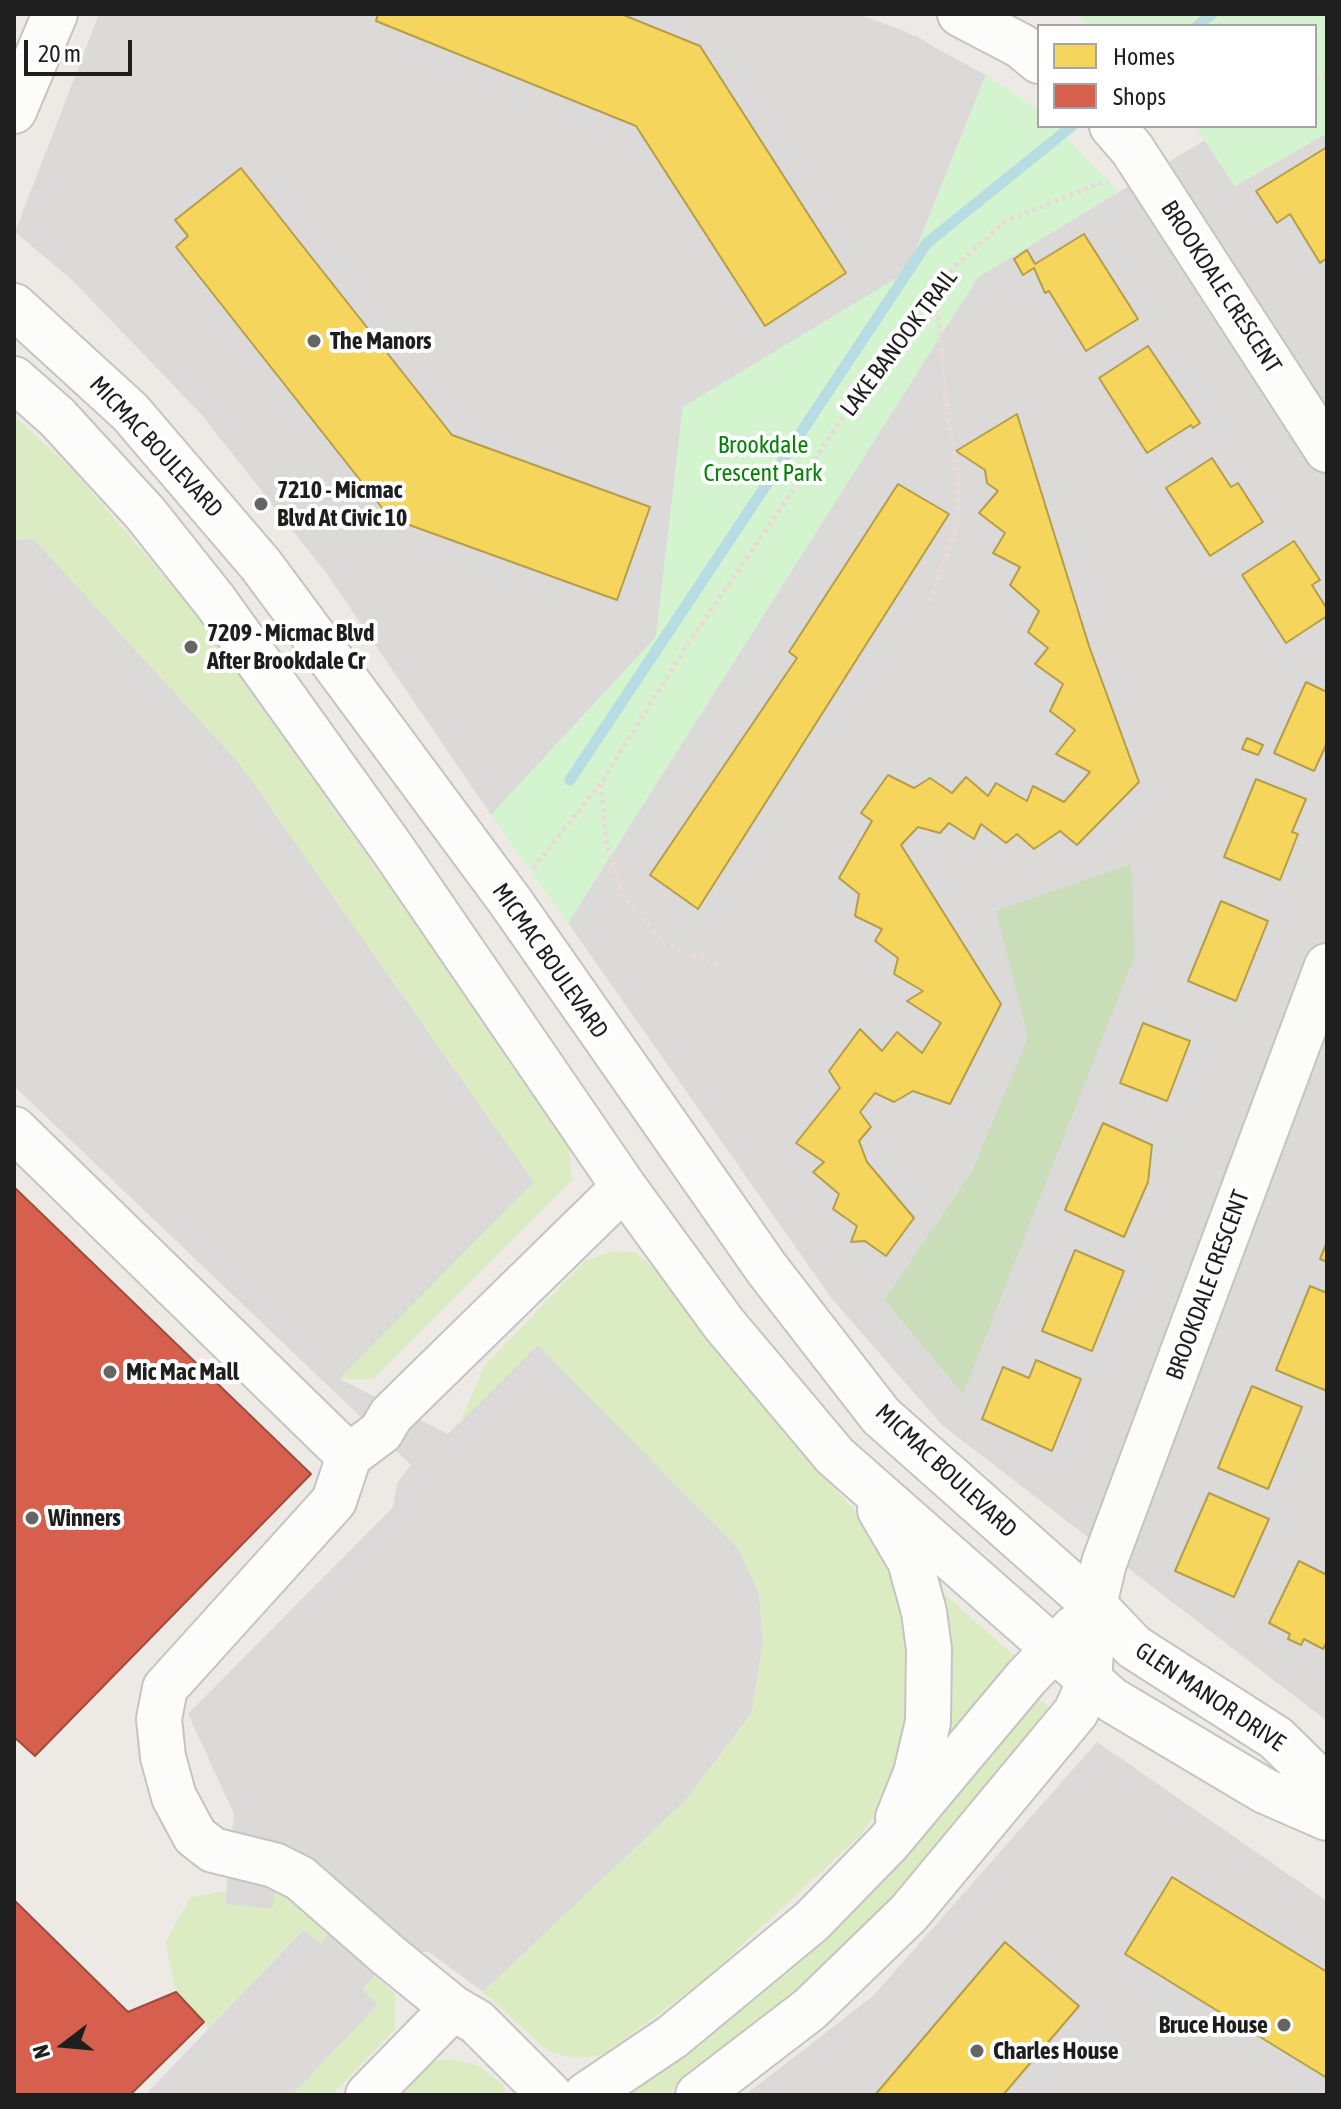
<!DOCTYPE html>
<style>
body{margin:0}
#map{position:relative;width:1341px;height:2109px;overflow:hidden;background:#edeae6;font-family:"Asap Condensed",sans-serif}
canvas{display:block}
.frame{position:absolute;inset:0;border:16px solid #1e1e1e;pointer-events:none}
.legend{position:absolute;left:1037px;top:24px;width:280px;height:104px;box-sizing:border-box;background:#fff;border:2px solid #a5a5a5;margin:0;padding:10px 14px;list-style:none;font-size:24px;color:#1e1e1e}
.legend li{display:flex;align-items:center;gap:16px;height:40px}
.legend b{width:40px;border:2px solid #a5a5a5}
.north{position:absolute;left:24px;top:2005px;width:80px;height:80px;-webkit-text-stroke:6px #fff;paint-order:stroke;rotate:254deg;font-size:22px;font-weight:700;line-height:32px;text-align:center;color:#1e1e1e}
.north::after{content:'';display:block;margin:auto;width:28px;height:36px;background:#1e1e1e;clip-path:polygon(50% 0,100% 100%,50% 72%,0 100%)}
.scale{position:absolute;left:24px;top:40px;width:108px;height:36px;box-sizing:border-box;border:4px solid #1e1e1e;border-top:0;padding-left:10px;font-size:24px;line-height:28px;white-space:nowrap;color:#1e1e1e;-webkit-text-stroke:6px #fff;paint-order:stroke}
</style>
<div id="map">
<canvas width="1341" height="2109"></canvas>
<div class="frame"></div>
<ul class="legend">
<li><b style="height:22px;background:#f6d55c"></b>Homes</li>
<li><b style="height:22px;background:#d6604d"></b>Shops</li>
</ul>
<div class="north">N</div>
<div class="scale">20 m</div>
</div>
<script>
const context = document.querySelector('canvas').getContext('2d');
context.lineJoin = 'round';
function paint(path, color) {
  context.fillStyle = color;
  context.fill(path, 'evenodd');
}
function shape(rows) {
  const path = new Path2D();
  for (const r of rows) {
    path.moveTo(r[0], r[1]);
    for (let i = 2; i < r.length; i += 2) path.lineTo(r[i], r[i + 1]);
  }
  return path;
}
function strokePath(path, color, width, dash) {
  context.strokeStyle = color;
  context.lineWidth = width;
  context.lineCap = dash ? 'butt' : 'round';
  context.setLineDash(dash || []);
  context.stroke(path);
}
function write(font, color, halo, rows, align = 'center') {
  context.font = font + ' "Asap Condensed",sans-serif';
  context.lineWidth = 8;
  context.setLineDash([]);
  context.textBaseline = 'middle';
  context.strokeStyle = halo;
  context.fillStyle = color;
  for (const [text, x, y, turn = 0] of rows) {
    context.save();
    context.translate(x, y);
    context.rotate((+turn || 0) * Math.PI / 180);
    context.textAlign = isNaN(turn) ? turn : align;
    if (halo) context.strokeText(text, 0, 0);
    context.fillText(text, 0, 0);
    context.restore();
  }
}
paint(shape([
 [99,14,858,14,904,31,986,75,907,272,683,407,656,637,491,815,327,574,201,414,72,280,15,232],
 [1327,133,1327,1721,942,1425,832,1299,568,923,978,277,1205,140,1235,186],
 [1097,1742,1327,1901,1327,2095,745,2095,873,1996]
]), '#dcdad8');
paint(shape([
 [115,14,349,14,331,60,303,50,290,83,330,106,411,87,478,90,532,115,567,158,583,212,582,261,563,298,520,323,477,329,443,314,402,283,333,163,306,138,219,102,152,270,33,223],
 [915,35,970,71,874,214,798,162,876,47,898,61],
 [33,538,240,764,534,1182,340,1379,448,1434,538,1344,739,1549,759,1593,763,1641,752,1713,685,1801,483,1992,429,1952,397,1952,363,1989,378,2005,292,2095,145,2095,304,1929,276,1891,273,1909,225,1904,234,1814,188,1714,393,1507,397,1483,411,1465,14,1086,14,540],
 [1130,1998,1270,2093,1269,2095,1065,2095]
]), '#dbdad8');
paint(shape([
 [14,416,71,468,193,610,568,1139,572,1180,373,1379,339,1379,534,1182,240,764,33,538,14,540],
 [612,1251,634,1252,657,1270,786,1434,881,1540,914,1653,909,1729,895,1783,862,1834,701,1983,603,2055,572,2058,548,2051,483,1992,685,1801,752,1713,763,1641,759,1593,739,1549,538,1345,459,1424,484,1367,585,1261],
 [932,1583,1019,1660,934,1775],
 [1030,1695,1049,1706,946,1841,868,1928,793,1998,666,2095,633,2095,630,2091],
 [276,1890,305,1904,326,1923,328,1935,321,1944,303,1929,209,2028,176,1992,165,1942,191,1897,226,1891,225,1904,272,1909],
 [376,1976,395,1994,395,2029,332,2095,292,2095,378,2005,363,1990],
 [451,2059,477,2065,503,2085,505,2095,400,2095,429,2062]
]), '#dcecc2');
paint(shape([
 [1131,864,1135,955,963,1394,885,1300,973,1169,1028,1038,996,911]
]), '#c9ddb9');
paint(shape([
 [1075,14,1327,14,1327,133,1235,186,1195,126,1315,126,1315,26,1091,26],
 [986,75,1039,111,1039,126,1056,126,1118,192,978,277,568,923,491,815,656,637,683,407,907,272]
]), '#d3f4cf');
const homes = shape([
 [378,14,621,14,700,46,846,273,765,326,636,126,376,21,378,14],
 [1327,147,1327,258,1320,263,1290,214,1277,223,1256,191,1327,147],
 [241,168,452,435,650,507,617,600,390,518,176,247,188,236,175,220,241,168],
 [1084,234,1138,319,1086,351,1049,291,1045,293,1034,268,1023,275,1014,259,1027,250,1035,264,1084,234],
 [1148,346,1200,423,1193,428,1191,425,1147,453,1099,378,1148,346],
 [1017,414,1089,646,1139,782,1077,845,1060,831,1034,849,1017,834,1006,843,981,824,974,839,949,823,940,833,918,827,901,845,1001,1004,950,1104,913,1091,894,1102,875,1093,860,1112,871,1127,859,1141,867,1162,914,1218,886,1256,865,1241,851,1242,857,1226,833,1209,839,1194,813,1172,824,1162,796,1143,840,1088,829,1071,860,1029,882,1051,897,1032,922,1053,941,1023,907,1001,923,991,894,974,898,958,875,941,882,929,855,916,859,894,839,878,872,821,861,813,888,775,914,788,930,778,952,793,966,777,988,796,996,783,1027,801,1033,786,1064,802,1090,772,1056,754,1075,730,1050,711,1063,684,1035,664,1048,648,1028,632,1039,611,1010,585,1020,567,993,553,1005,533,979,513,998,491,987,483,985,470,956,451,1017,414],
 [1212,458,1231,487,1238,483,1263,522,1210,556,1166,488,1212,458],
 [898,484,949,514,698,909,650,875,797,658,789,652,898,484],
 [1294,541,1320,580,1312,585,1327,609,1327,616,1286,643,1242,575,1294,541],
 [1306,682,1327,692,1327,743,1314,771,1274,753,1306,682],
 [1247,738,1263,745,1258,755,1242,749,1247,738],
 [1256,779,1306,799,1292,832,1298,834,1280,880,1224,857,1256,779],
 [1221,901,1268,921,1236,1001,1188,981,1221,901],
 [1143,1023,1190,1041,1167,1101,1120,1083,1143,1023],
 [1103,1123,1152,1145,1148,1182,1124,1237,1065,1210,1103,1123],
 [1327,1242,1327,1262,1320,1259,1327,1242],
 [1075,1250,1124,1271,1092,1351,1042,1331,1075,1250],
 [1310,1286,1327,1293,1327,1391,1276,1370,1310,1286],
 [1036,1360,1081,1379,1052,1451,982,1419,1003,1367,1029,1378,1036,1360],
 [1252,1386,1302,1407,1268,1489,1218,1468,1252,1386],
 [1209,1493,1269,1519,1234,1597,1175,1571,1209,1493],
 [1299,1561,1327,1575,1327,1641,1323,1649,1304,1639,1301,1645,1288,1639,1290,1634,1269,1623,1299,1561],
 [1172,1877,1327,1972,1327,2078,1125,1954,1172,1877],
 [1005,1942,1079,2006,1003,2095,875,2095,1005,1942]
]);
paint(homes, '#f6d55c');
strokePath(homes, '#b59e49', 2);
const shops = shape([
 [14,1187,311,1474,35,1756,14,1737,14,1187],
 [14,1900,128,2012,176,1992,204,2022,130,2095,14,2095,14,1900]
]);
paint(shops, '#d6604d');
strokePath(shops, '#9f4c3f', 2);
strokePath(shape([
 [1197,26,1212,14],
 [570,780,927,243,1072,126]
]), '#b7dde2', 11);
const minor = shape([
 [960,14,1021,46,1039,61],
 [14,111,55,14],
 [1112,126,1132,149,1327,450],
 [14,306,130,412,261,565,510,901,767,1269,881,1416,1094,1605,1134,1647,1276,1738,1327,1788],
 [14,379,57,417,145,513,215,601,394,851,624,1187,724,1324,835,1456,1112,1700,1265,1791,1327,1818],
 [14,1129,349,1456],
 [880,1510,910,1561,924,1612,929,1649,928,1722,916,1773,898,1818],
 [368,2095,453,2008],
 [550,2095,477,2022,453,2008,388,1955,300,1878,274,1865,213,1850,195,1836,174,1797,163,1757,159,1719,165,1688,334,1501,349,1456,381,1432,391,1415,624,1187],
 [586,2095,672,2037,812,1921,888,1843,1026,1678,1074,1628],
 [698,2095,810,2009,909,1913,1076,1712,1089,1682,1094,1605,1104,1563,1327,966]
]);
strokePath(minor, '#c5c4c2', 48);
strokePath(shape([
 [1315,78,1327,75],
 [930,602,957,525,958,478,947,412,936,290],
 [601,784,606,840,621,893,666,945,719,964],
 [533,868,601,783,691,639,908,323,953,268,1006,221,1108,180]
]), '#ebd9d8', 5, [4, 4]);
strokePath(minor, '#fcfcfb', 44);
for (const [x, y, r, color] of [
 [314,341,8,"#666564"],
 [261,504,8,"#666564"],
 [191,647,8,"#666564"],
 [110,1372,8,"#666564"],
 [32,1518,8,"#666564"],
 [1284,2025,8,"#666564"],
 [977,2051,8,"#666564"]
]) {
  const dot = new Path2D();
  dot.arc(x, y, r, 0, 2 * Math.PI);
  context.fillStyle = color;
  context.fill(dot);
  strokePath(dot, '#fff', 3);
}
write('24px', '#1e1e1e', '#fff', [
 ["BROOKDALE CRESCENT",1221,287,57],
 ["LAKE BANOOK TRAIL",899,343,-53],
 ["MICMAC BOULEVARD",156,447,47],
 ["MICMAC BOULEVARD",550,961,55],
 ["BROOKDALE CRESCENT",1208,1285,-70],
 ["MICMAC BOULEVARD",946,1471,43],
 ["GLEN MANOR DRIVE",1210,1697,34]
]);
write('bold 24px', '#1e1e1e', '#fff', [
 ["The Manors",330,341],
 ["7210 - Micmac",277,490],
 ["Blvd At Civic 10",277,518],
 ["7209 - Micmac Blvd",207,633],
 ["After Brookdale Cr",207,661],
 ["Mic Mac Mall",126,1372],
 ["Winners",48,1518],
 ["Bruce House",1268,2025,"right"],
 ["Charles House",993,2051]
], 'left');
write('24px', '#048305', '#fff', [
 ["Brookdale",763,445],
 ["Crescent Park",763,473]
]);
</script>
